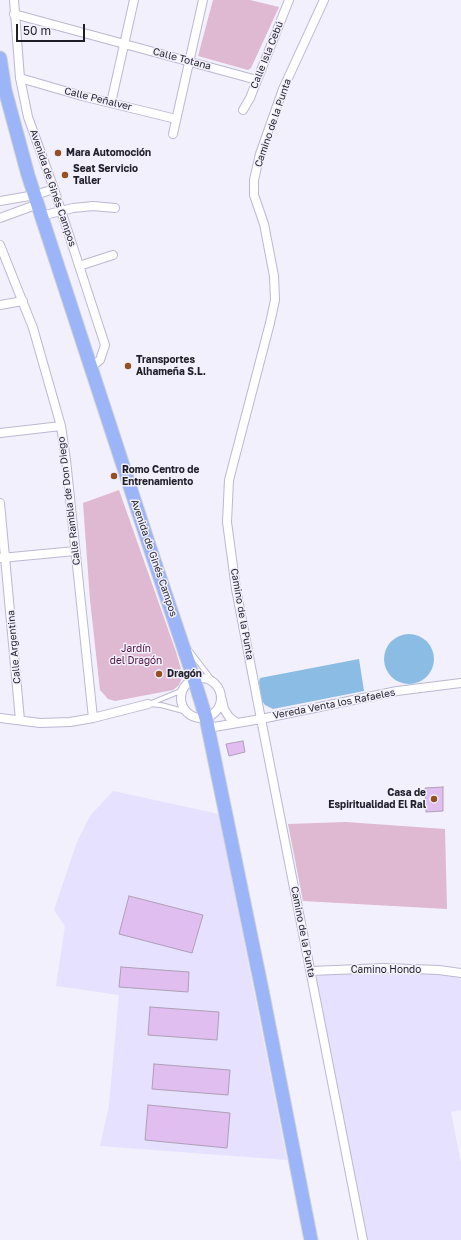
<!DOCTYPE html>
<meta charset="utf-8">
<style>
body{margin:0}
#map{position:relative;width:461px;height:1240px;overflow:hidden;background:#f1f0fc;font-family:"Golos Text",sans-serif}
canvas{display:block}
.scale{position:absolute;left:16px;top:24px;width:69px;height:18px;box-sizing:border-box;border:2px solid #201f29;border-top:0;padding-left:5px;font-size:12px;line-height:14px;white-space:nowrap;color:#201f29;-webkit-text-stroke:3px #f1f0fc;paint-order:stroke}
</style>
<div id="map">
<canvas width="461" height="1240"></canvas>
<div class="scale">50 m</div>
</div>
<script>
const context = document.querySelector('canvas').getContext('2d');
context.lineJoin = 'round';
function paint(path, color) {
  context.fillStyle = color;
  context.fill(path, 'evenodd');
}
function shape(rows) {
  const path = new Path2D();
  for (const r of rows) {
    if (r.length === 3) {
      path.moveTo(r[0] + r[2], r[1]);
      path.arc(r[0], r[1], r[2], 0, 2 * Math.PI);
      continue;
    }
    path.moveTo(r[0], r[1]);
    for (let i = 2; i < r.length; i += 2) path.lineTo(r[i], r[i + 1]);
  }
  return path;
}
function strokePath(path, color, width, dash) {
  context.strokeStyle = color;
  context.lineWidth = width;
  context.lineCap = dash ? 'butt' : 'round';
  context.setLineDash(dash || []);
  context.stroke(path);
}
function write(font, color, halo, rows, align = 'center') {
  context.font = font + ' "Golos Text",sans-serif';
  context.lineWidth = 3;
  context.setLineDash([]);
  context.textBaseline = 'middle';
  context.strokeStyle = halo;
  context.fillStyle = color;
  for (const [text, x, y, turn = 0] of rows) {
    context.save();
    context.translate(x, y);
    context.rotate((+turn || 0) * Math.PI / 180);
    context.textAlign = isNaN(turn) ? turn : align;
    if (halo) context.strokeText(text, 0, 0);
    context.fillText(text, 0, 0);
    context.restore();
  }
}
paint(shape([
 [113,791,219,814,287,1160,100,1146,109,1105,119,995,56,986,65,926,54,910,77,842,90,816],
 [325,973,440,973,461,979,461,1110,451,1112,461,1163,461,1240,366,1240,316,977]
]), '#e5e1fe');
paint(shape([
 [213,0,250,0,279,7,251,68,248,70,198,56],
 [119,490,176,652,183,676,179,685,173,690,115,701,108,699,100,690,90,600,83,503],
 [346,822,445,829,447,909,303,901,288,824]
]), '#dfb8d2');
paint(shape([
 [409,659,25],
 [359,659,364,691,273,709,265,705,262,701,259,682,260,678]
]), '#8bbce3');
const building = shape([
 [243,741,245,752,229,756,226,744,243,741],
 [443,787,443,811,426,812,425,788,443,787],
 [129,896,203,915,192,953,119,934,129,896],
 [121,967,189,972,188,992,119,987,121,967],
 [150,1007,219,1012,217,1040,148,1035,150,1007],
 [154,1064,230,1070,228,1095,152,1089,154,1064],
 [148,1105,230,1113,227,1148,145,1140,148,1105]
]);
paint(building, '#e0beef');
strokePath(building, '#af9fb7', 1);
const lane = shape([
 [190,651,213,681],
 [148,704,161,705,187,712],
 [149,704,183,690]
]);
const street = shape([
 [14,0,20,78,28,117,54,189,105,345,100,360,90,368],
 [324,0,283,89,260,154,254,180,254,195,264,224,274,276,275,300,270,323,229,480,227,522,236,589,261,719,363,1240],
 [14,14,257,80],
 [20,78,82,96,176,119],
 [111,103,134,0],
 [243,110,250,98,289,0],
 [173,134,203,0],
 [0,201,35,195,54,189],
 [41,216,73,208,93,206,115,208],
 [0,218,38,204],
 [0,245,33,328,61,426,66,460,93,718],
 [79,266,113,255],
 [0,305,23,301],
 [0,433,61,426],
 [0,503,20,720],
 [1,558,75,551],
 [201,698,20],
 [222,700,224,709,229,717,237,723],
 [0,718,40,723,70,722,93,718,148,704],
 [208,728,261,719,397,691,461,683],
 [311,971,384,968,439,970,461,973]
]);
const primary = shape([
 [0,58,5,90,28,175,150,548,194,679,206,718,263,995,311,1240]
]);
strokePath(lane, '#bbb8d3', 6);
strokePath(street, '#bbb8d3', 10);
strokePath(primary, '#d2d2d4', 15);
strokePath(lane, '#fff', 4);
strokePath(street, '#fff', 8);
strokePath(primary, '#9cb4f8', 13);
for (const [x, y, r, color] of [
 [58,153,4,"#945022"],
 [65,175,4,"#945022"],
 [128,366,4,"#945022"],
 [114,476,4,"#945022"],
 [159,674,4,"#945022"],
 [434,799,4,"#945022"]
]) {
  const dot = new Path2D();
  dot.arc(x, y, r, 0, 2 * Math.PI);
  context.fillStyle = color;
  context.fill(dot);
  strokePath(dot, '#f1f0fc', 1.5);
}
write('10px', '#201f29', '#f1f0fc', [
 ["Calle Isla Cebú",267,55,-68],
 ["Calle Totana",182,59,15],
 ["Calle Peñalver",98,99,14],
 ["Camino de la Punta",273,123,-71],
 ["Avenida de Ginés Campos",53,188,71],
 ["Calle Rambla de Don Diego",69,501,-97],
 ["Avenida de Ginés Campos",154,558,71],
 ["Camino de la Punta",242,614,80],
 ["Calle Argentina",14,647,-95],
 ["Vereda Venta los Rafaeles",334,704,-11],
 ["Camino de la Punta",303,932,79],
 ["Camino Hondo",386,970]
]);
write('bold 10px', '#201f29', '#f1f0fc', [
 ["Mara Automoción",66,153],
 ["Seat Servicio",73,169],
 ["Taller",73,181],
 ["Transportes",136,360],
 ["Alhameña S.L.",136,372],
 ["Romo Centro de",122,470],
 ["Entrenamiento",122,482],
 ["Dragón",167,674],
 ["Casa de",426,793,"right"],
 ["Espiritualidad El Ral",426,805,"right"]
], 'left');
write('10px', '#4f1240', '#f1f0fc', [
 ["Jardín",136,649],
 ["del Dragón",136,661]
]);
</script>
